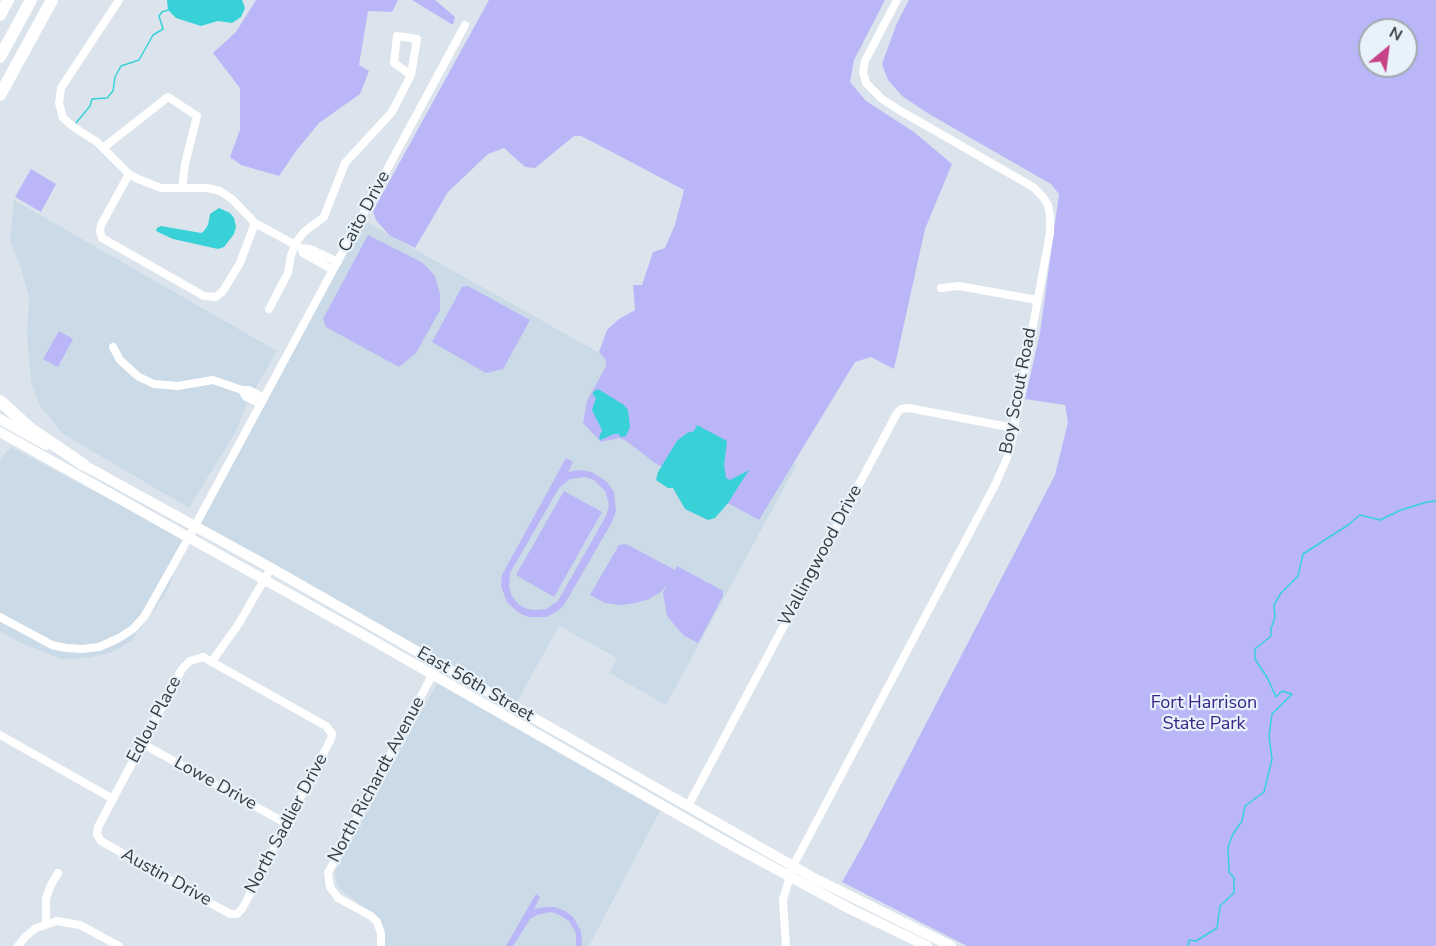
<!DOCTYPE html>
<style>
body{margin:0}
#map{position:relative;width:1436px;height:946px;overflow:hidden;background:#dbe4ec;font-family:"Nunito Sans",sans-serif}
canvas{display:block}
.north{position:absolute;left:1358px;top:18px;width:60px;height:60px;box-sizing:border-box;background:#e8f2fa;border:2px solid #a2a9af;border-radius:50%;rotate:29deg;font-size:16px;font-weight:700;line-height:24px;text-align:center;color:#383c3f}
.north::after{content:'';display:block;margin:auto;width:21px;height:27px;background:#c74388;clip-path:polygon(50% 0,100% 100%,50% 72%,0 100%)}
</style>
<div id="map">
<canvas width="1436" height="946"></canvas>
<div class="north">N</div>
</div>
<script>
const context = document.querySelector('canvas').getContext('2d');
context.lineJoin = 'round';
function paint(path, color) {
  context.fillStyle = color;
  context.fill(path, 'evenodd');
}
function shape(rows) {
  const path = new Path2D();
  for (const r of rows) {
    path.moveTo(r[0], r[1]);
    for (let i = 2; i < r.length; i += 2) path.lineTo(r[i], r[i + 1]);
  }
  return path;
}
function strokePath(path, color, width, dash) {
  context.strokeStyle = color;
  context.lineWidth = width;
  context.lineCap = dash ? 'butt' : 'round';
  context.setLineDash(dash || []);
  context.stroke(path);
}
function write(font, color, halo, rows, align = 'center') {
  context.font = font + ' "Nunito Sans",sans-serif';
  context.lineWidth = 4.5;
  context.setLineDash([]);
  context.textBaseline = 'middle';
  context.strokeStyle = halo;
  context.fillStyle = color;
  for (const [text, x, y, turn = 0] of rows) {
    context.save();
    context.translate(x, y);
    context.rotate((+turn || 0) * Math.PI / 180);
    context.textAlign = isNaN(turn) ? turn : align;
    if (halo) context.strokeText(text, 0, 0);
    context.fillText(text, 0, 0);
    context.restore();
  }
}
paint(shape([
 [14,200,277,351,248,401,236,431,189,508,63,434,40,406,31,382,27,333,29,297,20,265,10,241],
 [361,219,797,464,666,705,609,673,617,658,559,626,514,707,195,526],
 [11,447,133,512,183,541,170,585,162,599,131,641,113,652,88,658,61,659,21,643,0,631,0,459],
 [437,683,660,811,589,946,383,946,374,916,339,888,336,881,335,871]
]), '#cadae7');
paint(shape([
 [256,0,398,0,392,12,368,11,359,65,369,71,360,94,319,123,296,151,279,176,241,165,230,157,240,130,240,88,213,53,236,32],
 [412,0,435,0,455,17,453,25],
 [489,0,885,0,854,60,850,82,866,101,914,132,952,164,925,229,894,369,871,357,855,362,759,520,655,463,625,440,619,438,601,442,583,423,587,401,606,366,606,360,599,352,607,330,619,319,635,310,633,285,642,285,653,252,665,248,675,225,684,190,593,142,581,136,574,136,535,168,525,167,504,148,488,154,448,192,415,248,389,235,376,220,373,211],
 [909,0,1436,0,1436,946,967,946,842,882,863,845,1055,475,1068,422,1065,405,1025,399,1040,333,1059,194,1051,184,929,114,902,96,888,80,882,64,897,23],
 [1370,30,1406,30,1406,66,1370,66],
 [31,169,56,184,41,212,15,197],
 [368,235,423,263,435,276,440,294,440,310,416,353,399,367,326,327,323,319],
 [468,286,530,320,503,369,486,373,432,342,462,287],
 [59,331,73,339,58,367,43,359],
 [566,458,573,462,568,472,580,470,592,472,607,482,614,492,616,511,612,522,564,605,556,612,546,617,529,617,519,613,507,602,501,586,502,575],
 [585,477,594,480,605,491,609,504,607,514,558,601,546,609,536,610,527,609,518,604,512,596,509,587,510,573,559,488,570,479],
 [564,491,602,512,554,597,516,575],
 [626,544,675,570,677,566,723,591,723,596,698,643,683,635,667,616,663,593,667,585,661,592,649,599,635,603,621,605,605,603,590,595,619,545],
 [536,894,540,897,534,909,545,907,555,907,565,911,573,917,581,931,582,946,576,946,576,933,569,921,558,914,550,912,537,915,530,919,513,946,506,946]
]), '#bab6f7');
paint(shape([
 [167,0,242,0,245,8,241,17,232,23,218,21,201,26,176,18,168,10],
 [219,208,230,213,234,218,236,227,234,234,224,247,218,249,173,239,156,231,157,228,161,226,201,233,204,231,208,225,210,214],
 [598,389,624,405,628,410,630,427,626,436,620,437,619,434,614,434,600,440,599,438,602,430,592,410,596,398,593,395,593,392],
 [697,425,727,441,724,465,726,478,730,480,749,470,728,503,715,518,708,520,685,509,673,488,668,488,656,480,658,472,677,441,687,433,694,431]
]), '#38d1d8');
strokePath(shape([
 [76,123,90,106,92,99,107,98,113,91,115,77,121,66,139,60,153,35,163,29,159,16,162,12,168,10],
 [1188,946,1189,940,1196,941,1217,928,1220,906,1234,893,1234,878,1229,872,1228,847,1233,834,1242,821,1245,806,1264,792,1272,759,1269,736,1272,714,1292,694,1282,691,1276,697,1268,679,1255,659,1255,649,1271,636,1271,629,1275,617,1274,605,1281,593,1298,576,1303,554,1348,525,1360,515,1380,520,1401,510,1427,502,1436,501]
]), '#38d1d8', 1.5);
strokePath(shape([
 [119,0,61,88,59,103,63,118,75,128,97,142,129,174,138,179,161,188,207,188,220,191,232,199,255,223,301,248,303,253,333,270],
 [397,36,417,39,411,75,394,63,397,36],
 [103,148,168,97,197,116,185,164,182,188],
 [129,174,101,225,100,231,102,238,204,296,216,297,223,291,240,263,255,223],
 [301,248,310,249,338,262],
 [941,288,959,286,1037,300],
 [269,309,288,273,291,255,297,241,305,231,324,217,345,163,392,112,411,75],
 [113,347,120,360,132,371,139,377,154,384,178,386,213,380,242,390,249,390,264,398],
 [242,390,246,397,261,404],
 [0,617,52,645,66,648,82,649,99,647,119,638,133,629,144,617,189,537,465,25],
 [203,657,326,726,332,734,331,739,242,909,237,914,230,914,101,841,97,834,98,827,182,669,190,661,203,657],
 [212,661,238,625,271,568],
 [0,735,113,799],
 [143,744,287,824],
 [688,806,897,413,901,409,909,408,1014,428],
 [46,923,46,898,51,885,58,873],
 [18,946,25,937,36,928,57,921,80,925,119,946],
 [381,946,381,933,377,922,371,916,338,898,330,887,328,873,438,664],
 [786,946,783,900,793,866,996,483,1007,458,1012,440,1050,233,1050,216,1048,205,1043,197,1033,187,899,110,882,99,866,83,863,72,865,61,897,0]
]), '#fff', 8);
strokePath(shape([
 [0,419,46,445],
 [0,432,358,632,726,842,850,909,927,946],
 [78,462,271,568,814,878,951,946]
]), '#fff', 10);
strokePath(shape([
 [0,15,8,0],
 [0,57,31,0],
 [0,95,52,0],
 [0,401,31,429,84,465]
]), '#fff', 12);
write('18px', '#383c3f', '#e8f2fa', [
 ["Caito Drive",365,212,-62],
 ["Boy Scout Road",1019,391,-79],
 ["Wallingwood Drive",821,556,-62],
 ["East 56th Street",475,685,30],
 ["Edlou Place",155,720,-62],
 ["North Richardt Avenue",377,780,-62],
 ["Lowe Drive",215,784,29],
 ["North Sadlier Drive",287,824,-62],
 ["Austin Drive",166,878,29]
]);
write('18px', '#3c2586', '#e8f2fa', [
 ["Fort Harrison",1204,704],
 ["State Park",1204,725]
]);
</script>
